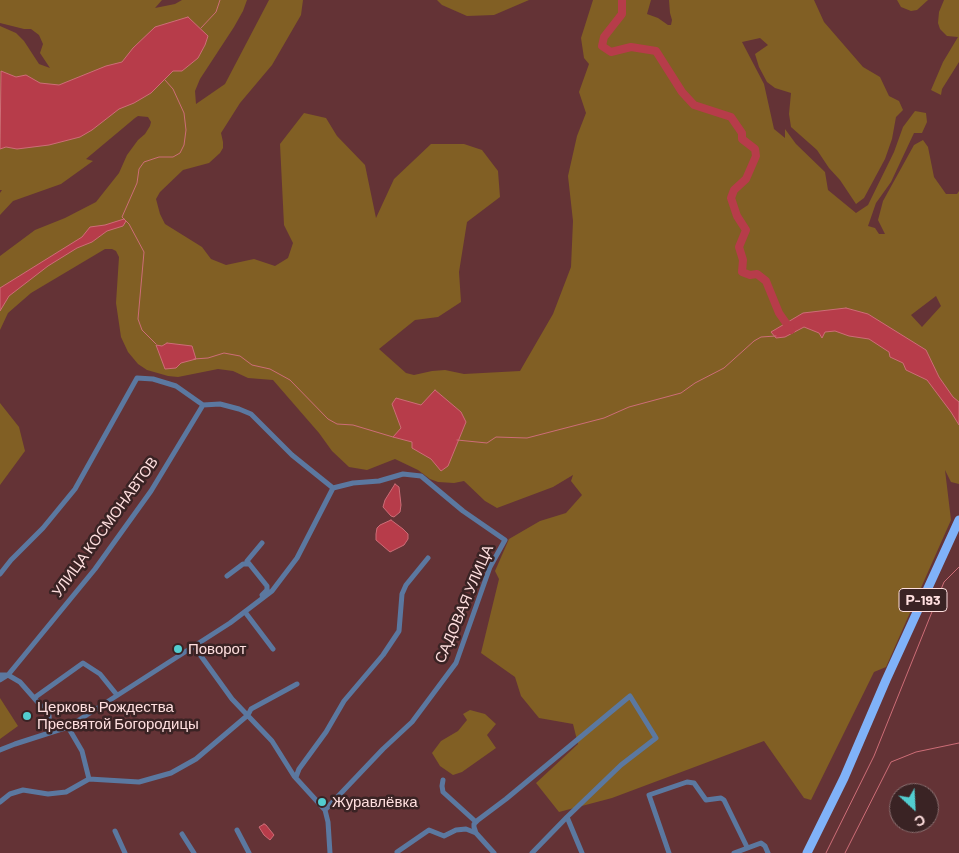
<!DOCTYPE html>
<meta charset="utf-8">
<style>
body{margin:0}
#map{position:relative;width:959px;height:853px;overflow:hidden;background:#643336;font-family:Barlow,sans-serif}
canvas{display:block}
.north{position:absolute;left:889px;top:783px;width:50px;height:50px;box-sizing:border-box;background:#3a2324;border:1px solid #896e6f;border-radius:50%;rotate:155deg;font-size:14px;font-weight:700;line-height:20px;text-align:center;color:#ffdfdf}
.north::after{content:'';display:block;margin:auto;width:18px;height:22px;background:#52cdd0;clip-path:polygon(50% 0,100% 100%,50% 72%,0 100%)}
</style>
<div id="map">
<canvas width="959" height="853"></canvas>
<div class="north">С</div>
</div>
<script>
const context = document.querySelector('canvas').getContext('2d');
context.lineJoin = 'round';
function paint(path, color) {
  context.fillStyle = color;
  context.fill(path, 'evenodd');
}
function shape(rows) {
  const path = new Path2D();
  for (const r of rows) {
    path.moveTo(r[0], r[1]);
    for (let i = 2; i < r.length; i += 2) path.lineTo(r[i], r[i + 1]);
  }
  return path;
}
function strokePath(path, color, width, dash) {
  context.strokeStyle = color;
  context.lineWidth = width;
  context.lineCap = dash ? 'butt' : 'round';
  context.setLineDash(dash || []);
  context.stroke(path);
}
function write(font, color, halo, rows, align = 'center') {
  context.font = font + ' Barlow,sans-serif';
  context.lineWidth = 5;
  context.setLineDash([]);
  context.textBaseline = 'middle';
  context.strokeStyle = halo;
  context.fillStyle = color;
  for (const [text, x, y, turn = 0] of rows) {
    context.save();
    context.translate(x, y);
    context.rotate((+turn || 0) * Math.PI / 180);
    context.textAlign = isNaN(turn) ? turn : align;
    if (halo) context.strokeText(text, 0, 0);
    context.fillText(text, 0, 0);
    context.restore();
  }
}
paint(shape([
 [0,0,162,0,155,8,175,4,182,0,247,0,243,11,234,27,200,79,195,91,196,104,225,84,269,0,303,0,301,15,272,65,240,103,221,133,223,142,223,148,220,153,209,163,183,170,160,192,156,199,160,214,165,224,202,247,211,259,226,265,254,259,275,266,288,258,293,243,284,225,280,144,304,113,326,118,337,136,365,165,376,218,394,179,431,144,464,144,482,150,498,171,500,197,467,222,459,272,461,302,438,317,415,320,379,349,406,373,414,375,432,371,445,370,464,374,520,371,553,314,571,267,573,221,568,176,577,136,586,113,579,92,589,64,584,58,581,38,593,0,651,0,647,14,658,18,668,25,671,25,672,20,670,13,669,0,814,0,824,22,863,67,880,77,889,96,899,101,903,110,896,117,892,139,885,159,864,198,856,204,840,180,829,168,817,150,791,127,789,114,791,93,775,88,767,82,759,67,755,54,768,45,760,38,742,42,764,84,774,129,785,138,785,129,796,144,825,172,828,190,856,213,868,205,894,152,903,127,915,111,926,113,927,122,922,133,914,133,891,182,876,203,868,226,875,228,879,234,885,234,878,220,883,201,914,145,923,140,928,147,934,177,946,194,957,194,959,191,959,484,951,482,945,470,951,520,886,667,874,672,811,800,804,798,764,741,612,798,559,812,536,783,578,744,573,724,539,718,521,696,515,677,481,653,499,579,495,571,509,539,540,521,566,513,582,495,571,481,573,475,553,487,497,508,485,501,464,481,454,483,438,482,430,479,418,470,395,459,367,470,349,467,332,451,319,433,273,380,248,378,233,371,218,369,178,377,168,376,147,370,138,364,128,352,121,337,116,303,119,257,116,251,112,249,105,249,31,293,8,313,0,330,0,256,35,230,65,218,96,202,119,173,127,155,138,140,145,134,150,126,151,122,148,117,138,116,135,118,86,159,93,161,61,184,13,201,0,215,0,193,2,190,0,190,0,26,16,33,24,41,39,64,50,68,40,53,43,44,39,35,31,29,24,29,0,23],
 [936,296,941,306,922,327,911,315],
 [437,0,529,0,494,15,467,16,442,5],
 [897,0,928,0,917,10,911,11,901,7],
 [944,0,959,0,959,62,942,89,941,95,931,90,943,62,958,37,947,36,940,29,938,23,939,12],
 [0,403,19,427,25,451,0,485],
 [0,698,18,726,0,739],
 [470,710,485,714,496,724,487,735,496,748,462,772,453,775,440,766,432,753,441,741,458,731,467,720,463,714]
]), '#815f24');
const water = shape([
 [188,17,208,36,205,45,198,58,182,71,173,71,151,93,134,103,119,109,92,130,80,137,49,145,17,149,6,147,0,149,1,71,16,77,26,75,40,83,59,85,106,66,122,62,133,48,155,27,188,17],
 [124,219,126,221,123,226,107,231,92,242,77,248,48,266,9,296,0,311,0,288,82,237,90,227,105,225,124,219],
 [846,308,868,314,926,350,939,377,953,397,959,402,959,425,951,412,927,380,906,370,903,363,890,357,889,352,869,339,849,336,835,331,825,332,822,338,819,333,804,327,785,337,776,338,771,332,803,313,846,308],
 [167,343,192,346,196,359,181,363,176,368,165,369,156,345,162,346,167,343],
 [435,390,461,412,466,422,448,466,441,471,431,459,412,448,412,442,393,437,401,428,392,404,396,398,421,405,435,390],
 [395,484,399,487,401,505,400,512,394,517,391,516,383,507,385,500,395,484],
 [391,520,403,529,408,534,408,539,404,545,390,552,376,540,376,534,377,528,380,525,391,520],
 [264,824,266,825,274,835,270,840,264,835,259,827,264,824]
]);
paint(water, '#b73c4a');
strokePath(water, '#cd6d77', 1);
strokePath(shape([
 [201,28,216,12,220,0],
 [156,344,142,330,138,319,144,252,129,224,122,217,137,183,139,169,144,162,159,157,173,157,180,153,184,145,186,130,184,113,173,89,165,80],
 [194,359,208,358,224,353,240,356,252,365,270,369,290,380,328,419,337,424,353,425,393,437],
 [457,440,487,443,496,437,527,438,604,418,629,407,681,393,695,383,724,368,754,341,761,337,776,336],
 [826,853,874,756,944,582,959,567],
 [845,853,891,762,916,752,959,743]
]), '#cd6d77', 1);
strokePath(shape([
 [622,0,622,14,604,37,602,46,611,52,631,47,656,51,682,92,694,105,731,117,742,133,742,139,755,149,756,156,746,179,734,190,731,198,737,216,746,230,739,247,743,260,742,272,750,275,757,274,766,281,779,313,791,330]
]), '#b73c4a', 8);
strokePath(shape([
 [203,405,220,404,239,409,251,414,292,455,333,488],
 [262,543,247,561,267,586,267,590,262,595,263,598],
 [0,574,11,560,43,528,75,489,137,378,153,379,176,386,203,405],
 [227,576,243,564,248,564],
 [245,612,273,649],
 [193,645,232,699,272,741,294,776,325,810,328,822,330,853],
 [0,675,8,675,20,682,49,715,50,732],
 [0,680,8,675,95,569,151,491,203,405],
 [34,698,83,663,100,674,117,695],
 [68,727,82,751,89,779,139,782,171,773,196,759,248,715,251,709,297,684],
 [0,750,15,744,68,727,230,623,272,591,297,558,333,488],
 [296,777,299,769,326,732,344,701,383,655,399,631,402,594,406,585,428,558],
 [443,780,442,786,443,792,476,822],
 [0,802,10,794,23,790,48,794,66,792,89,779],
 [325,810,383,749,412,722,456,663,490,567,505,540,463,511,421,476,403,474,379,481,353,483,333,488],
 [567,817,582,853],
 [237,830,249,853],
 [115,831,125,853],
 [476,833,474,827,474,824,478,820,506,799,630,696,656,738,621,765,567,817,532,853],
 [182,834,194,853],
 [397,852,429,830,444,836,456,830,466,829,476,833,494,853],
 [669,853,649,795,687,782,694,783,706,800,721,798,724,800,747,847],
 [734,853,761,843,765,846,768,853]
]), '#5b78a0', 5);
strokePath(shape([
 [807,853,844,778,886,680,959,520]
]), '#80b2f8', 9);
for (const [x, y, r, color] of [
 [178,649,5,"#52cdd0"],
 [27,716,5,"#52cdd0"],
 [322,802,5,"#52cdd0"]
]) {
  const dot = new Path2D();
  dot.arc(x, y, r, 0, 2 * Math.PI);
  context.fillStyle = color;
  context.fill(dot);
  strokePath(dot, '#3a2324', 2);
}
for (const [x, y, w] of [
 [923,600,48]
]) {
  const box = new Path2D();
  box.roundRect(x - w / 2, y - 11.5, w, 23, 4);
  context.fillStyle = '#3a2324';
  context.fill(box);
  strokePath(box, '#ffdfdf', 1);
}
write('bold 14px', '#ffdfdf', null, [
 ["Р-193",923,600]
]);
write('15px', '#ffdfdf', '#3a2324', [
 ["УЛИЦА КОСМОНАВТОВ",105,527,-54],
 ["САДОВАЯ УЛИЦА",464,604,-67]
]);
write('15px', '#ffdfdf', '#3a2324', [
 ["Поворот",188,649],
 ["Церковь Рождества",37,707],
 ["Пресвятой Богородицы",37,724],
 ["Журавлёвка",332,802]
], 'left');
</script>
